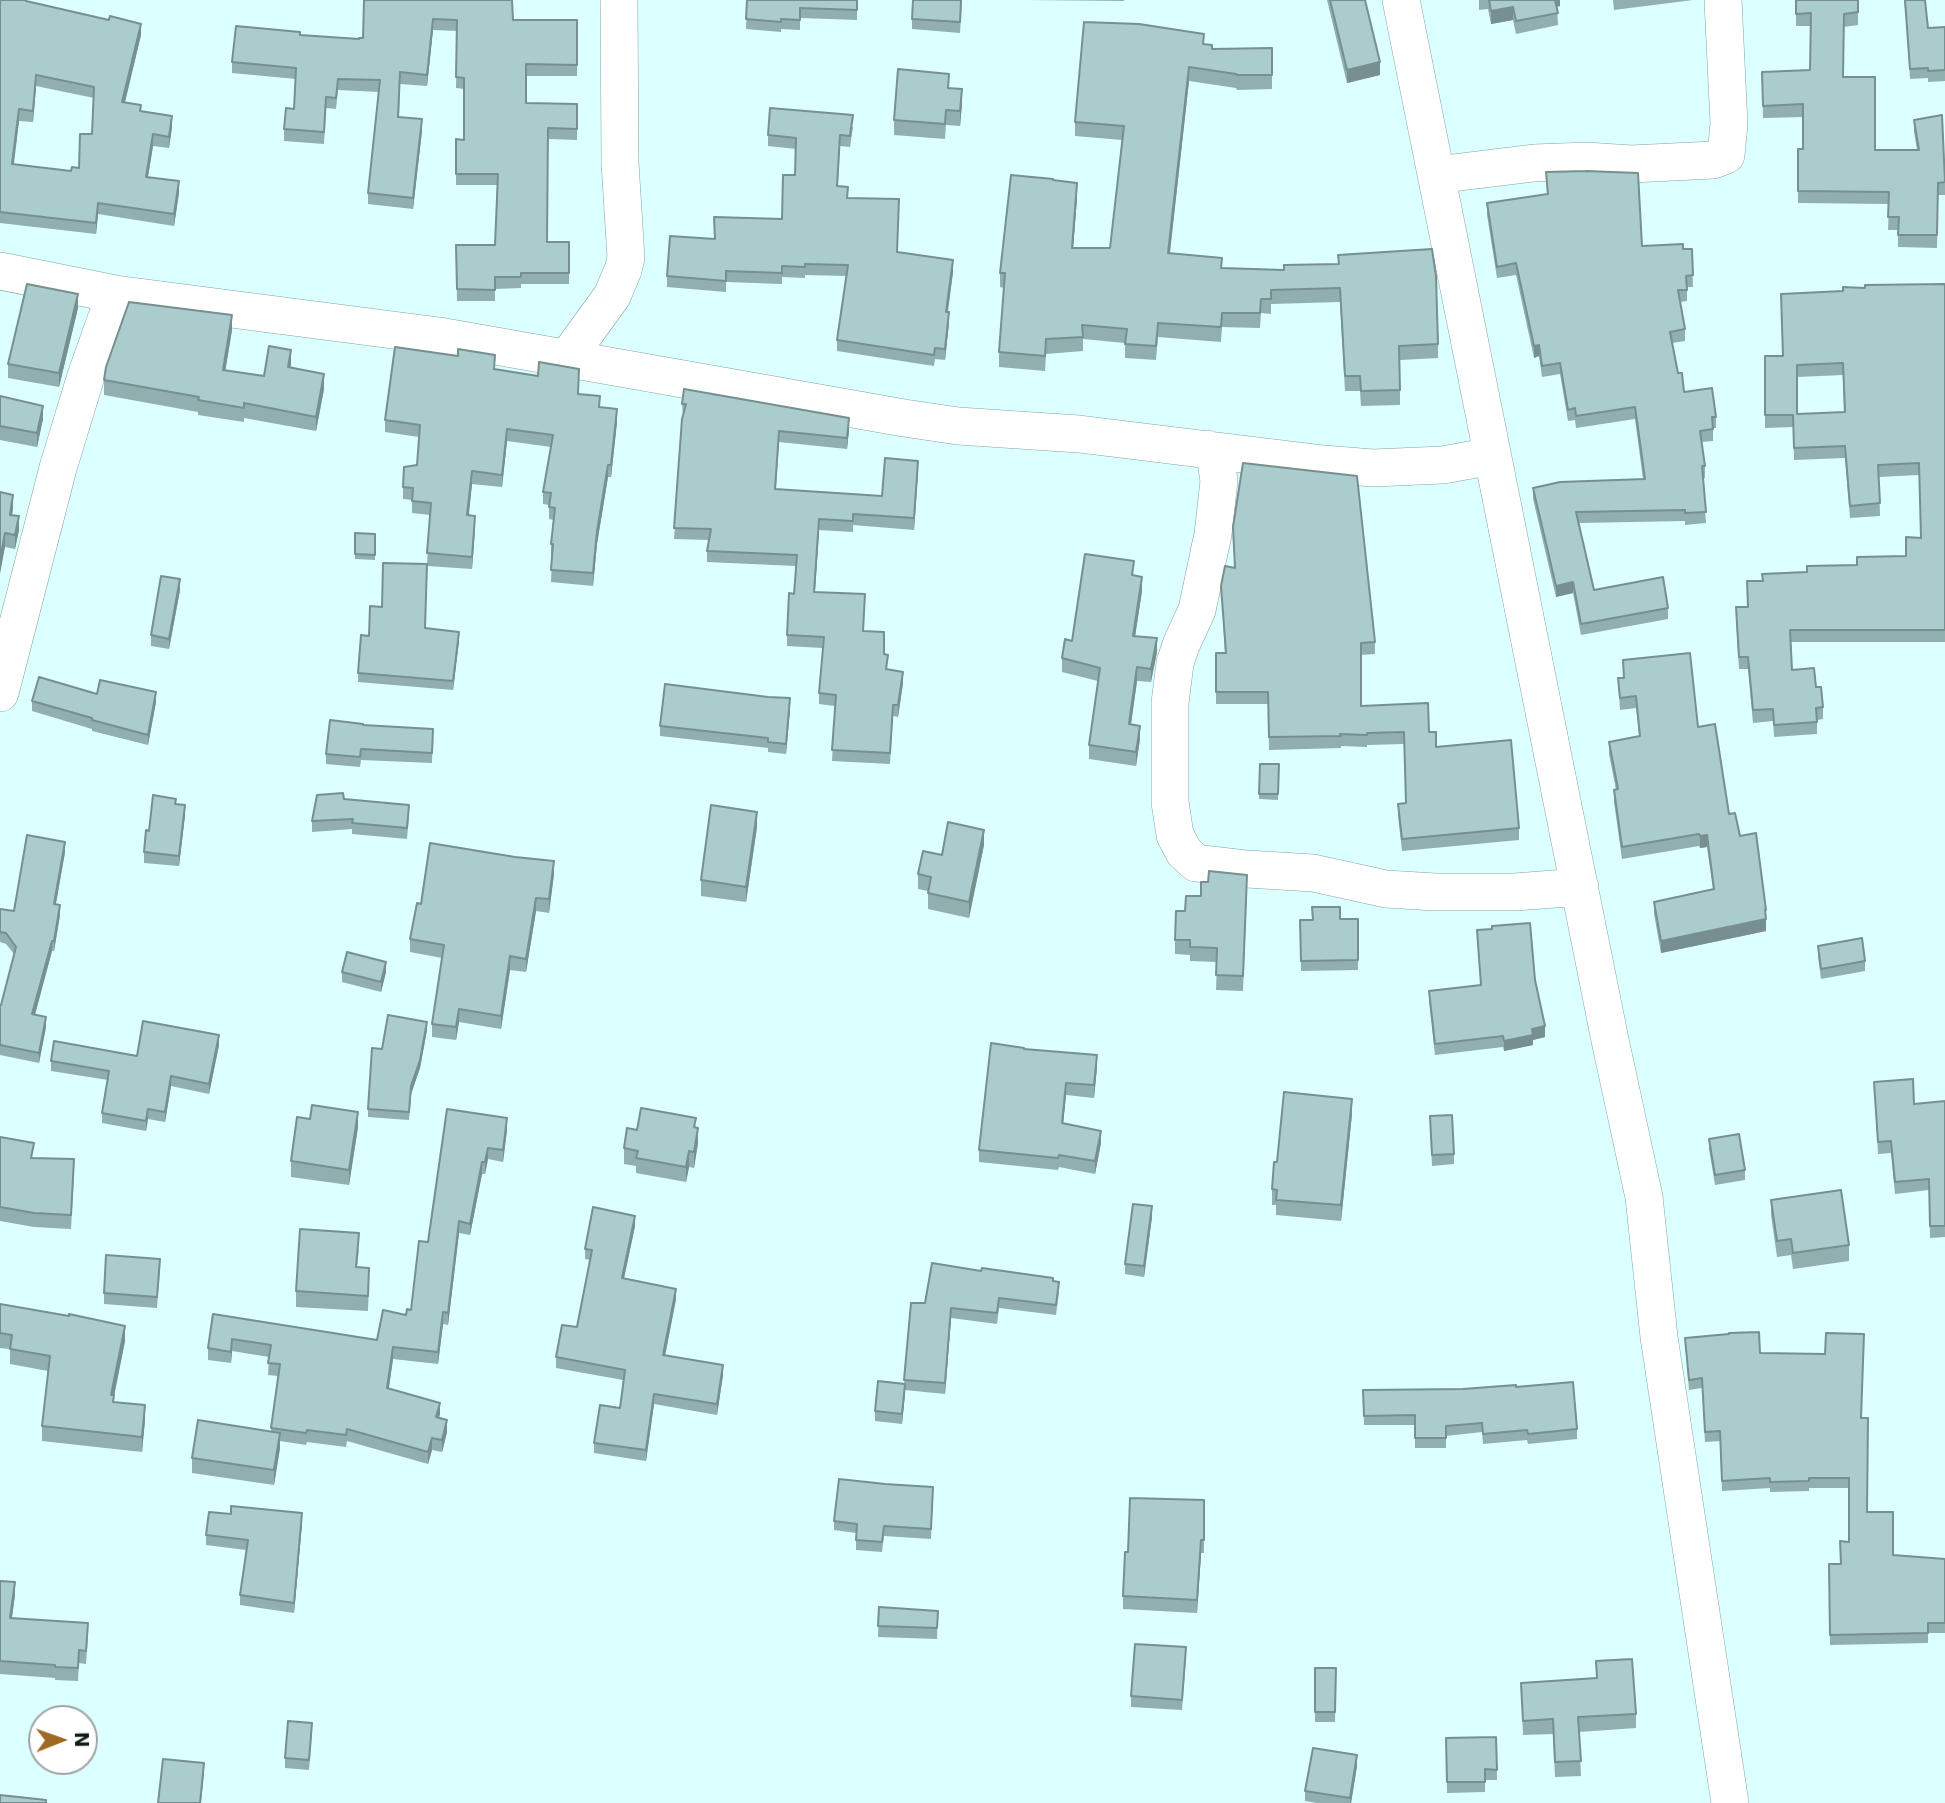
<!DOCTYPE html>
<style>
body{margin:0}
#map{position:relative;width:1945px;height:1803px;overflow:hidden;background:#dcffff;font-family:"DejaVu Sans",sans-serif}
canvas{display:block}
.north{position:absolute;left:28px;top:1705px;width:70px;height:70px;box-sizing:border-box;background:#fff;border:2px solid #9fa4a4;border-radius:50%;rotate:89deg;font-size:19px;font-weight:700;line-height:28px;text-align:center;color:#0f1c1c}
.north::after{content:'';display:block;margin:auto;width:24px;height:32px;background:#a06924;clip-path:polygon(50% 0,100% 100%,50% 72%,0 100%)}
</style>
<div id="map">
<canvas width="1945" height="1803"></canvas>
<div class="north">N</div>
</div>
<script>
const context = document.querySelector('canvas').getContext('2d');
context.lineJoin = 'round';
function shape(rows) {
  const path = new Path2D();
  for (const r of rows) {
    path.moveTo(r[0], r[1]);
    for (let i = 2; i < r.length; i += 2) path.lineTo(r[i], r[i + 1]);
  }
  return path;
}
function strokePath(path, color, width, dash) {
  context.strokeStyle = color;
  context.lineWidth = width;
  context.lineCap = dash ? 'butt' : 'round';
  context.setLineDash(dash || []);
  context.stroke(path);
}
function paint(path, color) {
  context.fillStyle = color;
  context.fill(path, 'evenodd');
}
const minor = shape([
 [1401,0,1610,1040,1644,1197,1659,1337,1730,1803],
 [1436,175,1534,163,1586,161,1631,164,1713,160,1726,155,1729,124,1723,0],
 [0,271,115,294,439,336,904,418,958,426,1079,434,1323,464,1373,468,1443,465,1492,456],
 [567,358,612,296,623,270,626,258,620,163,619,0],
 [1207,449,1216,461,1219,481,1213,534,1197,610,1181,645,1175,663,1170,703,1170,802,1175,835,1184,852,1196,863,1247,869,1313,873,1386,889,1435,892,1515,892,1580,887],
 [0,693,58,468,86,376,115,294]
]);
strokePath(minor, '#83a3a3', 38);
strokePath(minor, '#fff', 37);
paint(shape([
 [0,0,26,1,141,35,125,102,172,127,169,148,153,146,148,177,179,193,174,226,98,214,96,234,0,223],
 [36,86,94,98,92,134,79,168,71,171,14,164,19,121,33,122],
 [364,0,513,20,577,20,577,76,526,76,526,103,577,104,577,140,548,139,547,242,569,242,569,284,521,284,521,288,495,289,495,301,457,301,456,245,495,245,497,185,456,185,456,139,464,140,464,89,456,88,457,31,433,30,427,86,400,84,399,117,422,131,413,209,368,204,368,193,379,92,338,90,336,109,326,108,324,144,284,141,284,129,294,109,296,79,232,73,232,62,300,35,359,39,363,38],
 [747,0,857,0,857,20,800,18,800,30,781,29,781,32,746,29],
 [962,0,960,33,912,29,912,19],
 [1024,0,1124,0,1124,1],
 [1327,0,1365,0,1380,75,1347,83],
 [1479,0,1560,0,1560,6,1557,7,1558,25,1516,34,1513,20,1491,24,1488,9,1479,10],
 [1613,0,1693,0,1614,10],
 [1796,0,1858,0,1858,25,1844,27,1844,77,1875,150,1917,150,1914,132,1914,120,1945,172,1945,195,1938,195,1937,248,1898,247,1898,230,1888,230,1889,204,1798,203,1798,149,1803,149,1803,117,1763,118,1762,72,1810,70,1810,26,1796,26],
 [1904,0,1925,0,1928,28,1945,27,1945,81,1928,82,1928,78,1910,79,1906,18],
 [1204,44,1212,49,1272,48,1272,89,1237,90,1236,88,1189,81,1170,253,1222,268,1284,270,1338,264,1438,344,1438,358,1400,360,1400,405,1361,406,1360,391,1345,391,1340,302,1271,304,1271,314,1261,313,1260,328,1222,327,1221,342,1158,337,1156,360,1125,358,1125,343,1083,339,1083,351,1046,354,1045,371,999,367,999,352,1004,288,1000,287,1000,273,1053,180,1077,198,1073,248,1110,248,1122,140,1075,136,1075,122],
 [949,88,962,104,960,126,946,125,945,139,894,135,894,120],
 [853,127,850,147,840,146,838,186,897,252,953,272,948,312,949,323,945,360,935,359,934,366,837,351,837,340,847,276,805,275,805,278,782,277,782,284,726,282,726,292,667,287,667,276,715,239,782,219,795,175,796,149,768,146,768,135],
 [1546,172,1642,246,1683,249,1692,249,1693,287,1687,287,1687,301,1680,302,1685,329,1685,341,1672,343,1678,373,1684,392,1716,417,1716,428,1713,428,1713,441,1701,442,1705,466,1705,478,1703,478,1706,523,1685,525,1685,521,1579,523,1594,590,1668,608,1668,619,1581,635,1573,593,1556,597,1533,499,1533,488,1643,479,1635,419,1576,428,1575,420,1568,421,1560,374,1542,377,1539,356,1534,358,1516,275,1497,278,1487,215,1487,203,1547,194],
 [1945,284,1945,642,1791,642,1792,670,1816,687,1823,707,1823,719,1817,720,1817,734,1774,737,1773,721,1753,723,1748,669,1739,669,1736,619,1748,607,1747,581,1762,581,1906,556,1921,538,1919,475,1879,477,1880,516,1850,518,1845,458,1794,460,1793,427,1765,428,1765,356,1783,356,1843,291,1865,288],
 [1843,375,1844,412,1797,414,1797,377],
 [78,308,59,387,8,378,8,364],
 [232,330,225,371,264,376,291,364,291,368,324,389,316,431,244,418,244,422,198,415,198,412,104,395,104,380],
 [495,369,578,394,600,407,617,422,611,477,608,477,597,544,593,586,551,582,552,557,551,556,551,544,554,520,549,519,549,505,543,504,543,492,551,447,507,441,502,487,472,484,469,515,475,528,472,569,427,566,425,628,459,641,453,690,358,682,358,673,369,636,382,607,427,564,430,515,412,513,412,500,403,499,403,487,417,465,419,437,385,432,385,420],
 [0,396,43,419,37,447,0,440],
 [682,404,849,430,847,449,779,442,776,489,882,496,918,472,914,530,853,525,853,532,819,530,815,592,864,631,884,654,887,669,903,683,898,717,893,716,890,764,832,761,835,706,819,704,819,693,823,648,787,646,787,635,794,594,796,566,707,562,707,551,709,540,674,539,683,415],
 [0,492,13,508,12,515,19,530,15,549,5,547],
 [1233,527,1375,642,1375,654,1361,655,1361,706,1429,732,1436,747,1519,828,1519,840,1402,851,1398,816,1398,804,1406,803,1404,744,1367,745,1367,747,1341,746,1341,748,1269,750,1268,704,1216,704,1216,653,1225,653,1221,586,1235,568],
 [355,533,375,534,375,560,355,559],
 [1134,576,1142,591,1135,636,1157,652,1151,682,1137,681,1131,724,1140,739,1136,766,1089,759,1089,745,1098,681,1062,672,1062,658,1072,641],
 [180,590,169,649,151,646,151,635],
 [1623,660,1698,727,1729,814,1740,836,1766,910,1766,931,1661,953,1654,914,1654,902,1713,889,1707,847,1700,848,1699,846,1622,859,1614,802,1614,790,1616,790,1609,754,1609,742,1639,736,1636,708,1620,710,1618,678,1623,678],
 [97,694,156,702,148,745,92,731,92,729,32,711,32,701],
 [790,709,786,754,768,752,768,748,660,736,660,726],
 [363,725,433,729,432,763,361,760,360,767,326,764,326,754],
 [1260,764,1279,764,1278,800,1259,799],
 [344,799,409,815,407,839,352,834,352,829,312,832,312,821],
 [176,804,185,815,179,866,144,863,144,852,149,831],
 [757,827,746,902,701,896,701,880],
 [984,845,969,918,928,909,928,891,918,889,918,874,942,855],
 [65,852,56,904,60,915,54,951,52,951,35,1015,46,1027,39,1063,0,1055,0,1005,1,1005,14,954,6,944,0,942,0,909,14,911],
 [554,874,549,913,536,911,526,972,510,970,501,1029,459,1022,456,1040,432,1037,432,1024,442,958,410,952,410,939],
 [1247,890,1243,991,1216,990,1217,962,1190,961,1190,955,1175,954,1175,940,1185,911,1201,896],
 [1358,919,1358,970,1301,971,1300,920],
 [1477,930,1535,980,1545,1037,1533,1040,1533,1045,1504,1051,1503,1047,1435,1055,1429,1001,1429,991,1481,985],
 [1818,946,1865,961,1865,971,1821,979,1818,956],
 [342,972,386,972,381,992,342,982],
 [427,1030,420,1068,411,1094,409,1120,368,1117,368,1109,382,1049],
 [219,1045,209,1094,171,1086,165,1122,148,1119,146,1131,102,1123,102,1113,108,1080,51,1071,51,1061,137,1056],
 [1024,1049,1097,1067,1094,1098,1066,1095,1063,1123,1101,1143,1095,1174,1059,1167,1058,1170,979,1162,979,1150],
 [1874,1082,1914,1104,1945,1101,1945,1237,1930,1238,1929,1190,1895,1194,1891,1153,1878,1154],
 [447,1109,507,1130,503,1162,488,1159,485,1174,482,1174,470,1235,459,1233,448,1325,443,1324,438,1364,393,1359,389,1388,440,1414,439,1417,447,1432,442,1452,432,1450,428,1464,347,1441,346,1447,307,1442,306,1445,280,1441,280,1448,274,1485,192,1473,192,1458,271,1431,278,1376,268,1375,269,1357,232,1351,231,1363,208,1360,208,1348,213,1314,377,1340,411,1310,428,1242],
 [1352,1114,1341,1221,1276,1215,1276,1205,1272,1205,1272,1189,1277,1162],
 [1430,1126,1454,1154,1454,1164,1432,1166],
 [358,1127,349,1185,291,1177,291,1161],
 [696,1128,698,1143,694,1168,689,1167,686,1182,636,1173,636,1166,624,1164,624,1148,637,1130],
 [0,1137,34,1158,74,1173,71,1229,34,1227,0,1221],
 [1709,1139,1745,1170,1745,1180,1715,1185,1709,1149],
 [1771,1200,1849,1245,1849,1261,1793,1269,1791,1255,1777,1257,1771,1215],
 [1152,1217,1144,1277,1125,1274,1125,1264],
 [635,1226,624,1278,676,1299,665,1356,723,1375,717,1415,654,1404,646,1461,594,1453,594,1443,620,1408,623,1380,556,1368,556,1357,577,1327,590,1260,585,1259,585,1249],
 [359,1249,357,1267,369,1284,368,1311,296,1307,296,1291],
 [160,1269,157,1308,104,1304,104,1293],
 [981,1271,1053,1281,1059,1292,1056,1315,999,1308,997,1324,951,1318,945,1394,905,1390,902,1424,875,1421,875,1411,904,1384,911,1303,925,1303],
 [0,1304,125,1341,114,1396,114,1402,145,1420,142,1452,42,1441,42,1426,48,1371,10,1364,10,1349,0,1348],
 [1685,1338,1760,1353,1861,1418,1867,1512,1893,1555,1945,1559,1945,1633,1928,1633,1928,1643,1830,1645,1829,1564,1841,1564,1849,1542,1849,1488,1809,1488,1809,1491,1770,1492,1770,1488,1722,1491,1720,1441,1705,1442,1702,1388,1689,1390],
 [1516,1387,1577,1429,1577,1439,1528,1444,1527,1440,1483,1444,1482,1432,1446,1436,1446,1448,1415,1448,1415,1425,1364,1425,1363,1390,1463,1389],
 [933,1497,931,1539,884,1536,882,1552,856,1550,856,1533,834,1530,834,1521],
 [1204,1500,1204,1553,1201,1553,1197,1613,1123,1609,1123,1596,1128,1552],
 [231,1514,302,1523,294,1613,240,1605,240,1595,246,1550,206,1545,206,1535],
 [0,1581,15,1595,12,1618,88,1636,86,1664,79,1663,78,1681,55,1680,55,1678,0,1674],
 [879,1607,938,1611,937,1639,878,1637],
 [1186,1658,1182,1710,1131,1707,1131,1696],
 [1596,1661,1636,1714,1636,1728,1579,1732,1581,1776,1555,1777,1553,1734,1523,1735,1521,1683,1596,1678],
 [1315,1668,1336,1668,1335,1722,1315,1722],
 [312,1733,309,1770,285,1768,285,1758],
 [1496,1737,1497,1780,1485,1780,1485,1792,1447,1793,1446,1738],
 [1357,1766,1351,1803,1317,1803,1305,1801,1305,1791]
]), '#92afaf');
paint(shape([
 [1554,0,1560,0,1560,6,1554,7],
 [1513,7,1513,20,1491,24,1491,11],
 [433,19,433,30,427,86,427,75],
 [141,24,141,35,122,114,122,102],
 [1380,62,1380,75,1347,83,1347,70],
 [1189,67,1189,81,1168,268,1168,253],
 [36,75,36,86,33,122,33,111],
 [962,89,962,104,960,126,960,111],
 [19,109,19,121,12,175,12,164],
 [172,116,172,127,169,148,169,137],
 [422,119,422,131,413,209,413,198],
 [153,134,153,146,146,188,146,177],
 [179,181,179,193,174,226,174,214],
 [1077,183,1077,198,1072,262,1072,248],
 [98,203,98,214,96,234,96,223],
 [953,260,953,272,946,323,946,312],
 [78,294,78,308,59,387,59,373],
 [949,312,949,323,945,360,945,349],
 [232,315,232,330,223,385,223,370],
 [1539,345,1539,356,1534,358,1534,346],
 [291,350,291,364,288,382,288,367],
 [324,374,324,389,316,431,316,417],
 [43,406,43,419,37,447,37,433],
 [617,409,617,422,611,477,611,465],
 [849,418,849,430,847,449,847,438],
 [507,429,507,441,502,487,502,475],
 [918,461,918,472,914,530,914,518],
 [608,465,608,477,597,544,593,586,593,573,597,531],
 [472,471,472,484,467,528,467,515],
 [13,495,13,508,10,529,10,515],
 [19,516,19,530,15,549,15,535],
 [475,516,475,528,472,569,472,557],
 [819,519,819,530,814,604,814,592],
 [5,533,5,547,0,574,0,560],
 [1142,577,1142,591,1133,650,1133,636],
 [180,579,180,590,169,649,169,639],
 [1573,582,1573,593,1556,597,1556,586],
 [459,632,459,641,453,690,453,681],
 [1157,638,1157,652,1151,682,1151,669],
 [1137,667,1137,681,1129,738,1129,724],
 [903,672,903,683,898,717,898,705],
 [156,692,156,702,148,745,148,735],
 [790,698,790,709,786,754,786,744],
 [1140,726,1140,739,1136,766,1136,752],
 [185,805,185,815,179,866,179,856],
 [757,812,757,827,746,902,746,887],
 [984,830,984,845,969,918,969,902],
 [1707,835,1707,847,1700,848,1700,836],
 [65,842,65,852,54,914,54,904],
 [554,861,554,874,549,913,549,899],
 [536,898,536,911,526,972,526,959],
 [60,905,60,915,54,951,54,941],
 [1766,919,1766,931,1661,953,1661,941],
 [52,941,52,951,32,1025,32,1014],
 [510,956,510,970,501,1029,501,1016],
 [386,962,386,972,381,992,381,982],
 [459,1009,459,1022,456,1040,456,1027],
 [46,1017,46,1027,39,1063,39,1053],
 [427,1022,427,1030,420,1068,411,1094,409,1120,411,1086],
 [1545,1026,1545,1037,1533,1040,1533,1045,1504,1051,1504,1041,1532,1029],
 [219,1035,219,1045,209,1094,209,1084],
 [1097,1055,1097,1067,1094,1098,1094,1085],
 [171,1076,171,1086,165,1122,165,1112],
 [1066,1083,1066,1095,1062,1136,1062,1123],
 [1352,1099,1352,1114,1341,1221,1341,1205],
 [148,1109,148,1119,146,1131,146,1121],
 [358,1112,358,1127,349,1185,349,1170],
 [507,1118,507,1130,503,1162,503,1150],
 [698,1128,698,1143,694,1168,694,1152],
 [1101,1131,1101,1143,1095,1174,1095,1161],
 [488,1148,488,1159,485,1174,485,1162],
 [689,1151,689,1167,686,1182,686,1167],
 [482,1162,482,1174,470,1235,470,1224],
 [1152,1206,1152,1217,1144,1277,1144,1266],
 [635,1216,635,1226,622,1288,622,1278],
 [459,1221,459,1233,448,1325,448,1313],
 [676,1289,676,1299,663,1366,663,1355],
 [951,1308,951,1318,945,1394,945,1383],
 [443,1312,443,1324,438,1364,438,1352],
 [125,1326,125,1341,114,1396,114,1410,111,1395],
 [232,1339,232,1351,231,1363,231,1352],
 [393,1347,393,1359,387,1399,387,1388],
 [723,1365,723,1375,717,1415,717,1404],
 [905,1384,905,1394,902,1424,902,1414],
 [654,1394,654,1404,646,1461,646,1450],
 [440,1403,440,1414,436,1428,436,1417],
 [145,1405,145,1420,142,1452,142,1437],
 [447,1420,447,1432,442,1452,442,1440],
 [280,1433,280,1448,274,1485,274,1470],
 [432,1438,432,1450,428,1464,428,1452],
 [302,1513,302,1523,294,1613,294,1603],
 [1201,1540,1201,1553,1197,1613,1197,1600],
 [15,1582,15,1595,10,1630,10,1618],
 [1357,1755,1357,1766,1351,1803,1350,1803],
 [204,1763,204,1773,201,1803,200,1803]
]), '#778f8f');
const building = shape([
 [0,0,26,0,26,1,109,20,110,16,141,24,122,102,141,105,140,111,172,116,169,137,153,134,146,177,179,181,174,214,98,203,96,223,0,212,0,0],
 [36,75,94,87,92,134,80,134,79,168,72,167,71,171,12,164,19,109,33,111,36,75],
 [364,0,512,0,513,20,577,20,577,65,526,64,526,103,577,104,577,129,548,128,547,242,569,242,569,273,521,273,521,277,495,277,495,290,457,289,456,245,495,245,498,174,456,174,456,139,464,140,464,78,456,77,457,20,433,19,427,75,400,72,398,117,422,119,413,198,368,193,380,80,338,79,336,98,326,97,324,132,284,129,286,108,294,109,296,68,232,62,236,26,300,32,300,35,359,39,359,38,363,38,364,0],
 [747,0,857,0,857,10,800,8,800,20,781,19,781,22,746,19,747,0],
 [913,0,961,0,960,22,912,19,913,0],
 [1330,0,1365,0,1380,62,1347,70,1330,0],
 [1489,0,1555,0,1558,13,1516,21,1513,7,1491,11,1489,0],
 [1796,0,1858,0,1858,12,1844,14,1843,77,1875,77,1875,150,1919,150,1914,120,1942,115,1945,182,1938,183,1937,235,1898,235,1899,217,1888,217,1889,192,1798,191,1798,149,1803,149,1803,104,1763,106,1762,72,1810,70,1811,13,1796,14,1796,0],
 [1905,0,1925,0,1928,28,1945,27,1945,70,1928,71,1928,68,1910,69,1905,0],
 [1084,22,1139,24,1204,34,1203,44,1212,45,1212,49,1272,48,1272,75,1237,75,1236,74,1189,67,1168,253,1222,258,1221,268,1284,270,1284,265,1339,264,1338,255,1432,249,1436,276,1438,344,1399,346,1400,390,1361,391,1360,376,1345,376,1340,288,1271,290,1271,299,1261,299,1260,313,1222,313,1221,327,1158,323,1156,346,1125,344,1127,329,1082,325,1083,337,1046,339,1045,356,999,352,1005,273,1000,273,1011,175,1053,179,1053,180,1077,183,1072,248,1110,248,1124,126,1075,122,1084,22],
 [898,69,949,74,948,88,962,89,960,111,946,110,945,124,894,120,898,69],
 [770,108,853,115,850,136,840,135,837,186,848,187,847,198,899,199,897,252,953,260,946,312,949,312,945,349,935,348,934,355,837,340,848,265,805,264,805,267,782,266,782,273,726,271,726,281,667,276,670,236,715,239,714,217,782,219,783,175,795,175,796,138,768,135,770,108],
 [1586,171,1638,173,1642,246,1683,244,1683,249,1692,249,1693,275,1686,276,1687,290,1678,290,1685,329,1670,332,1678,373,1682,373,1684,392,1712,388,1716,417,1712,417,1713,429,1700,431,1705,466,1702,466,1706,512,1685,513,1685,510,1576,512,1594,590,1663,577,1668,608,1581,624,1573,582,1556,586,1533,488,1560,482,1645,479,1635,407,1576,416,1575,408,1568,410,1560,363,1542,366,1539,345,1534,346,1516,263,1497,267,1487,203,1548,194,1546,172,1586,171],
 [27,284,78,294,59,373,8,364,27,284],
 [1945,284,1945,630,1790,630,1792,670,1814,668,1816,687,1821,687,1823,707,1816,708,1817,722,1774,725,1773,709,1753,710,1748,657,1739,657,1736,607,1748,607,1747,581,1763,581,1762,574,1807,572,1807,566,1857,565,1857,557,1906,556,1906,537,1921,538,1919,463,1878,465,1880,503,1850,506,1845,446,1794,448,1793,415,1765,415,1765,356,1783,356,1781,294,1843,291,1843,287,1865,288,1865,285,1945,284],
 [1843,363,1845,412,1797,414,1797,365,1843,363],
 [129,302,232,315,223,370,264,376,269,346,291,350,288,367,324,374,316,417,244,403,244,408,198,400,199,397,104,380,106,367,129,302],
 [395,347,458,356,458,349,495,355,494,369,538,376,539,362,579,369,578,394,600,396,599,407,617,409,611,465,608,465,597,531,593,573,551,570,553,544,551,544,555,508,549,507,551,493,543,492,553,435,507,429,502,475,472,471,467,515,475,516,472,557,427,553,431,503,412,501,413,488,403,487,404,467,417,465,420,425,385,420,395,347],
 [684,389,849,418,847,438,779,431,775,489,882,496,885,458,918,461,914,518,853,514,853,521,819,519,814,592,865,594,863,631,884,632,884,654,888,655,886,669,903,672,898,705,893,705,890,753,832,750,836,695,819,693,824,637,787,635,789,593,794,594,797,555,707,551,711,529,674,528,682,419,686,404,682,404,684,389],
 [0,396,43,406,37,433,0,426,0,396],
 [1243,463,1357,476,1375,642,1361,643,1361,706,1428,703,1429,732,1436,732,1436,747,1511,740,1519,828,1402,839,1398,804,1406,803,1404,732,1367,733,1367,735,1340,734,1341,736,1269,737,1268,692,1216,692,1216,653,1226,653,1221,586,1225,566,1235,568,1233,527,1243,463],
 [0,492,13,495,10,515,19,516,15,535,5,533,0,560,0,492],
 [355,533,375,534,375,555,355,554,355,533],
 [1085,554,1134,561,1132,575,1142,577,1133,636,1157,638,1151,669,1137,667,1129,724,1140,726,1136,752,1089,745,1100,668,1062,658,1065,639,1072,641,1085,554],
 [383,563,427,564,425,628,459,632,453,681,358,673,361,635,369,636,370,606,382,607,383,563],
 [161,576,180,579,169,639,151,635,161,576],
 [1690,653,1698,727,1715,724,1729,814,1735,813,1740,836,1756,833,1766,910,1765,910,1766,919,1661,941,1654,902,1714,889,1707,835,1700,836,1699,834,1622,847,1614,790,1618,789,1609,742,1640,736,1636,696,1620,698,1618,678,1624,678,1623,660,1690,653],
 [39,677,97,694,100,680,156,692,148,735,92,720,92,718,32,701,39,677],
 [665,684,768,697,790,698,786,744,768,742,768,738,660,726,665,684],
 [330,720,363,724,363,725,433,729,432,753,361,749,360,757,326,754,330,720],
 [1260,764,1279,764,1278,794,1259,794,1260,764],
 [343,793,344,799,409,805,407,828,352,823,353,819,312,821,317,795,343,793],
 [153,795,176,799,175,804,185,805,179,856,144,852,146,830,149,831,153,795],
 [711,805,757,812,746,887,701,880,711,805],
 [948,822,984,830,969,902,928,893,931,877,918,874,923,851,942,855,948,822],
 [27,835,65,842,54,904,60,905,54,941,52,941,32,1014,46,1017,39,1053,0,1045,0,1005,1,1005,16,947,6,933,0,932,0,909,14,911,27,835],
 [430,843,515,857,554,861,549,899,536,898,526,959,510,956,501,1016,459,1009,456,1027,432,1024,444,945,410,939,417,903,421,904,430,843],
 [1209,871,1247,875,1243,976,1216,975,1217,948,1190,947,1190,940,1175,940,1176,911,1185,911,1186,896,1201,896,1201,882,1208,882,1209,871],
 [1312,907,1340,907,1340,919,1358,919,1358,960,1301,961,1300,920,1313,920,1312,907],
 [1530,923,1535,980,1545,1026,1532,1029,1533,1035,1504,1041,1503,1036,1435,1044,1429,991,1481,985,1477,930,1492,929,1492,926,1530,923],
 [1862,938,1865,961,1821,969,1818,946,1862,938],
 [347,952,386,962,381,982,342,972,347,952],
 [388,1015,427,1022,420,1060,411,1086,409,1112,368,1109,372,1048,382,1049,388,1015],
 [143,1021,219,1035,209,1084,171,1076,165,1112,148,1109,146,1121,102,1113,109,1071,51,1061,54,1041,137,1056,143,1021],
 [991,1043,1024,1048,1024,1049,1097,1055,1094,1085,1066,1083,1062,1123,1101,1131,1095,1161,1059,1155,1058,1158,979,1150,991,1043],
 [1913,1079,1914,1104,1945,1101,1945,1226,1930,1226,1929,1179,1895,1182,1891,1141,1878,1142,1874,1082,1913,1079],
 [1284,1092,1352,1099,1341,1205,1276,1200,1277,1190,1272,1189,1274,1162,1277,1162,1284,1092],
 [312,1105,358,1112,349,1170,291,1161,297,1117,310,1119,312,1105],
 [641,1108,696,1118,694,1127,698,1128,694,1152,689,1151,686,1167,636,1158,638,1151,624,1148,627,1128,637,1130,641,1108],
 [447,1109,507,1118,503,1150,488,1148,485,1162,482,1162,470,1224,459,1221,448,1313,443,1312,438,1352,393,1347,387,1388,440,1403,436,1417,447,1420,442,1440,432,1438,428,1452,347,1429,346,1435,307,1430,306,1433,271,1428,280,1364,268,1363,271,1345,232,1339,231,1352,208,1348,213,1314,377,1340,383,1310,406,1315,407,1309,411,1310,419,1241,428,1242,447,1109],
 [1452,1115,1454,1154,1432,1155,1430,1116,1452,1115],
 [1739,1134,1745,1170,1715,1175,1709,1139,1739,1134],
 [0,1137,34,1143,31,1158,74,1159,71,1215,34,1213,0,1207,0,1137],
 [1841,1190,1849,1245,1793,1253,1791,1239,1777,1241,1771,1200,1841,1190],
 [1133,1204,1152,1206,1144,1266,1125,1264,1133,1204],
 [593,1207,635,1216,622,1278,676,1289,663,1355,723,1365,717,1404,654,1394,646,1450,594,1443,600,1405,620,1408,625,1370,556,1357,562,1325,577,1327,592,1250,585,1249,593,1207],
 [300,1229,359,1233,356,1267,369,1268,368,1296,296,1291,300,1229],
 [106,1255,160,1259,157,1297,104,1293,106,1255],
 [932,1263,981,1271,982,1268,1053,1278,1053,1281,1059,1282,1056,1305,999,1298,997,1313,951,1308,945,1383,904,1380,911,1303,925,1303,932,1263],
 [0,1304,69,1316,69,1314,125,1326,111,1395,114,1395,113,1402,145,1405,142,1437,42,1426,50,1356,10,1349,12,1335,0,1333,0,1304],
 [1759,1332,1760,1353,1825,1354,1826,1333,1864,1334,1861,1418,1868,1418,1867,1512,1893,1512,1893,1555,1945,1559,1945,1623,1928,1623,1928,1633,1830,1635,1829,1564,1841,1564,1840,1541,1849,1542,1849,1478,1809,1478,1809,1481,1770,1482,1770,1478,1722,1481,1720,1431,1705,1432,1702,1378,1689,1380,1685,1338,1729,1334,1729,1333,1759,1332],
 [878,1381,905,1384,902,1414,875,1411,878,1381],
 [1573,1382,1577,1429,1528,1434,1527,1430,1483,1434,1482,1423,1446,1426,1446,1438,1415,1438,1415,1415,1364,1416,1363,1390,1463,1389,1516,1385,1516,1387,1573,1382],
 [198,1420,280,1433,274,1470,192,1458,198,1420],
 [839,1479,885,1484,933,1487,931,1529,884,1526,882,1542,856,1540,857,1524,834,1521,839,1479],
 [1130,1498,1204,1500,1204,1540,1201,1540,1197,1600,1123,1596,1125,1552,1128,1552,1130,1498],
 [231,1506,302,1513,294,1603,240,1595,248,1540,206,1535,209,1512,231,1514,231,1506],
 [0,1581,15,1582,10,1618,88,1623,86,1651,79,1650,78,1668,55,1667,55,1665,0,1661,0,1581],
 [879,1607,938,1611,937,1628,878,1626,879,1607],
 [1135,1644,1186,1647,1182,1700,1131,1696,1135,1644],
 [1632,1659,1636,1714,1578,1717,1581,1761,1555,1762,1553,1719,1523,1721,1521,1683,1597,1678,1596,1661,1632,1659],
 [1315,1668,1336,1668,1335,1712,1315,1712,1315,1668],
 [288,1721,312,1723,309,1760,285,1758,288,1721],
 [1496,1737,1497,1770,1485,1769,1485,1782,1447,1782,1446,1738,1496,1737],
 [1313,1748,1357,1755,1350,1798,1305,1791,1313,1748],
 [163,1759,204,1763,200,1803,158,1803,163,1759],
 [0,1795,46,1800,46,1803,0,1803,0,1795]
]);
paint(building, '#acc');
strokePath(building, '#778f8f', 2);
</script>
